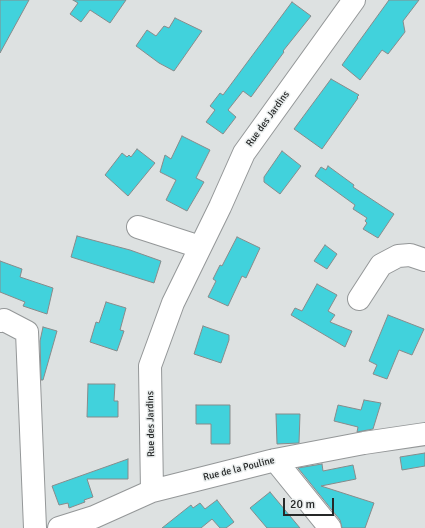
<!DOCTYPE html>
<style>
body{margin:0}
#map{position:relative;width:425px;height:528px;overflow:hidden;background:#dde1e1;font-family:Signika,sans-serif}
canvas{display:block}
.scale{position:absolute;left:283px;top:498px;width:51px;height:18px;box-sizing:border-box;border:2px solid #262828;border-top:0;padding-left:5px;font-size:12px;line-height:14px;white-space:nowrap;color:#262828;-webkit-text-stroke:3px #eaeeee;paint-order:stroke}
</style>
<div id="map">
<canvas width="425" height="528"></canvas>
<div class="scale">20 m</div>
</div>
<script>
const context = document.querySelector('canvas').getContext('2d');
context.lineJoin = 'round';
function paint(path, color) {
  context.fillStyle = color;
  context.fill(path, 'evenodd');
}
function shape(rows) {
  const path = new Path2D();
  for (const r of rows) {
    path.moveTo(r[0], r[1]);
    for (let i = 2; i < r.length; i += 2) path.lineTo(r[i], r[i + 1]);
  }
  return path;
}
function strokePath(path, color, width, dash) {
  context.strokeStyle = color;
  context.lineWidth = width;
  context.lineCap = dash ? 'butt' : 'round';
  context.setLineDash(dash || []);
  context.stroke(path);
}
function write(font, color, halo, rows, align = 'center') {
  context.font = font + ' Signika,sans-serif';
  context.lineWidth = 3;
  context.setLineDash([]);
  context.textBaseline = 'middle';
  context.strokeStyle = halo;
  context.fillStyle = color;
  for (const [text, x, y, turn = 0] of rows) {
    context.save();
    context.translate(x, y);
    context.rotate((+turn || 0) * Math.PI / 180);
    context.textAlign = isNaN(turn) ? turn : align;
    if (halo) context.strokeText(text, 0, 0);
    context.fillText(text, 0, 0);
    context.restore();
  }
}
const building = shape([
 [0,0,29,0,0,53,0,0],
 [73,0,126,0,110,23,90,10,81,22,70,14,78,3,73,0],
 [389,0,419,0,403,21,405,32,388,54,382,50,360,80,342,65,389,0],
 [292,2,311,16,283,51,284,52,251,97,243,91,228,110,236,117,223,134,206,122,215,110,210,106,220,93,223,95,292,2],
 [175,18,202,31,174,71,159,63,136,46,147,30,156,36,164,26,169,28,175,18],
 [331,79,359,95,357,97,358,98,322,149,294,129,331,79],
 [182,136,210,150,196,178,204,182,187,211,166,200,176,180,160,172,165,155,171,159,182,136],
 [137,149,155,163,128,196,105,175,122,153,127,157,129,155,131,157,137,149],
 [282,151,301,166,280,194,264,182,264,177,282,151],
 [328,166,354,185,353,187,394,214,378,238,363,229,367,223,365,221,367,218,353,209,355,205,315,176,321,167,326,170,328,166],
 [77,236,130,250,161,261,154,283,71,257,77,236],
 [237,237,260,248,246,278,242,276,228,306,208,297,216,281,213,279,220,265,222,266,237,237],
 [325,245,337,254,327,269,314,261,325,245],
 [0,261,22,269,20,277,53,288,47,314,23,306,25,302,0,292,0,261],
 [317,284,337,295,328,311,335,315,330,322,352,331,345,347,291,315,295,308,302,311,317,284],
 [106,302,126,308,120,330,124,331,117,351,90,342,96,322,99,323,106,302],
 [388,315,424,329,412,355,399,350,387,379,373,374,377,365,369,361,388,315],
 [203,326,229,335,229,340,221,363,194,354,203,326],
 [43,327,57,331,43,380,41,380,40,341,43,327],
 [88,384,115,384,114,401,118,401,118,417,87,417,88,384],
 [364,400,381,403,373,429,357,432,358,427,334,421,338,405,361,410,364,400],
 [196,405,230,405,230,444,211,444,211,424,196,424,196,405],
 [276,414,300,414,299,443,277,444,276,414],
 [425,453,425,466,402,470,400,457,425,453],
 [128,459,128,479,87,479,93,497,84,500,85,502,69,508,68,503,59,505,52,486,128,459],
 [322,464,323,471,353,465,356,479,321,486,374,503,365,528,342,528,340,520,298,468,322,464],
 [270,492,300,528,267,528,250,508,270,492],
 [217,500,234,522,226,528,220,528,212,519,201,528,162,528,191,505,193,508,200,503,205,509,217,500]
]);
paint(building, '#41d2dc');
strokePath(building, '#878b8b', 1);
const minor = shape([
 [138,227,200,247],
 [359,299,381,265,398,256,410,255,425,260],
 [0,321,4,320,27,332,35,528],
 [275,460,330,528],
 [152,491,150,366,173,303,220,207,244,153,354,0],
 [59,528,94,517,152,491,275,460,364,443,425,434]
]);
strokePath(minor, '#949798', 24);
strokePath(minor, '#fff', 22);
write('10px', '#262828', '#eaeeee', [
 ["Rue des Jardins",268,119,-54],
 ["Rue des Jardins",151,424,-91],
 ["Rue de la Pouline",239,469,-14]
]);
</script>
